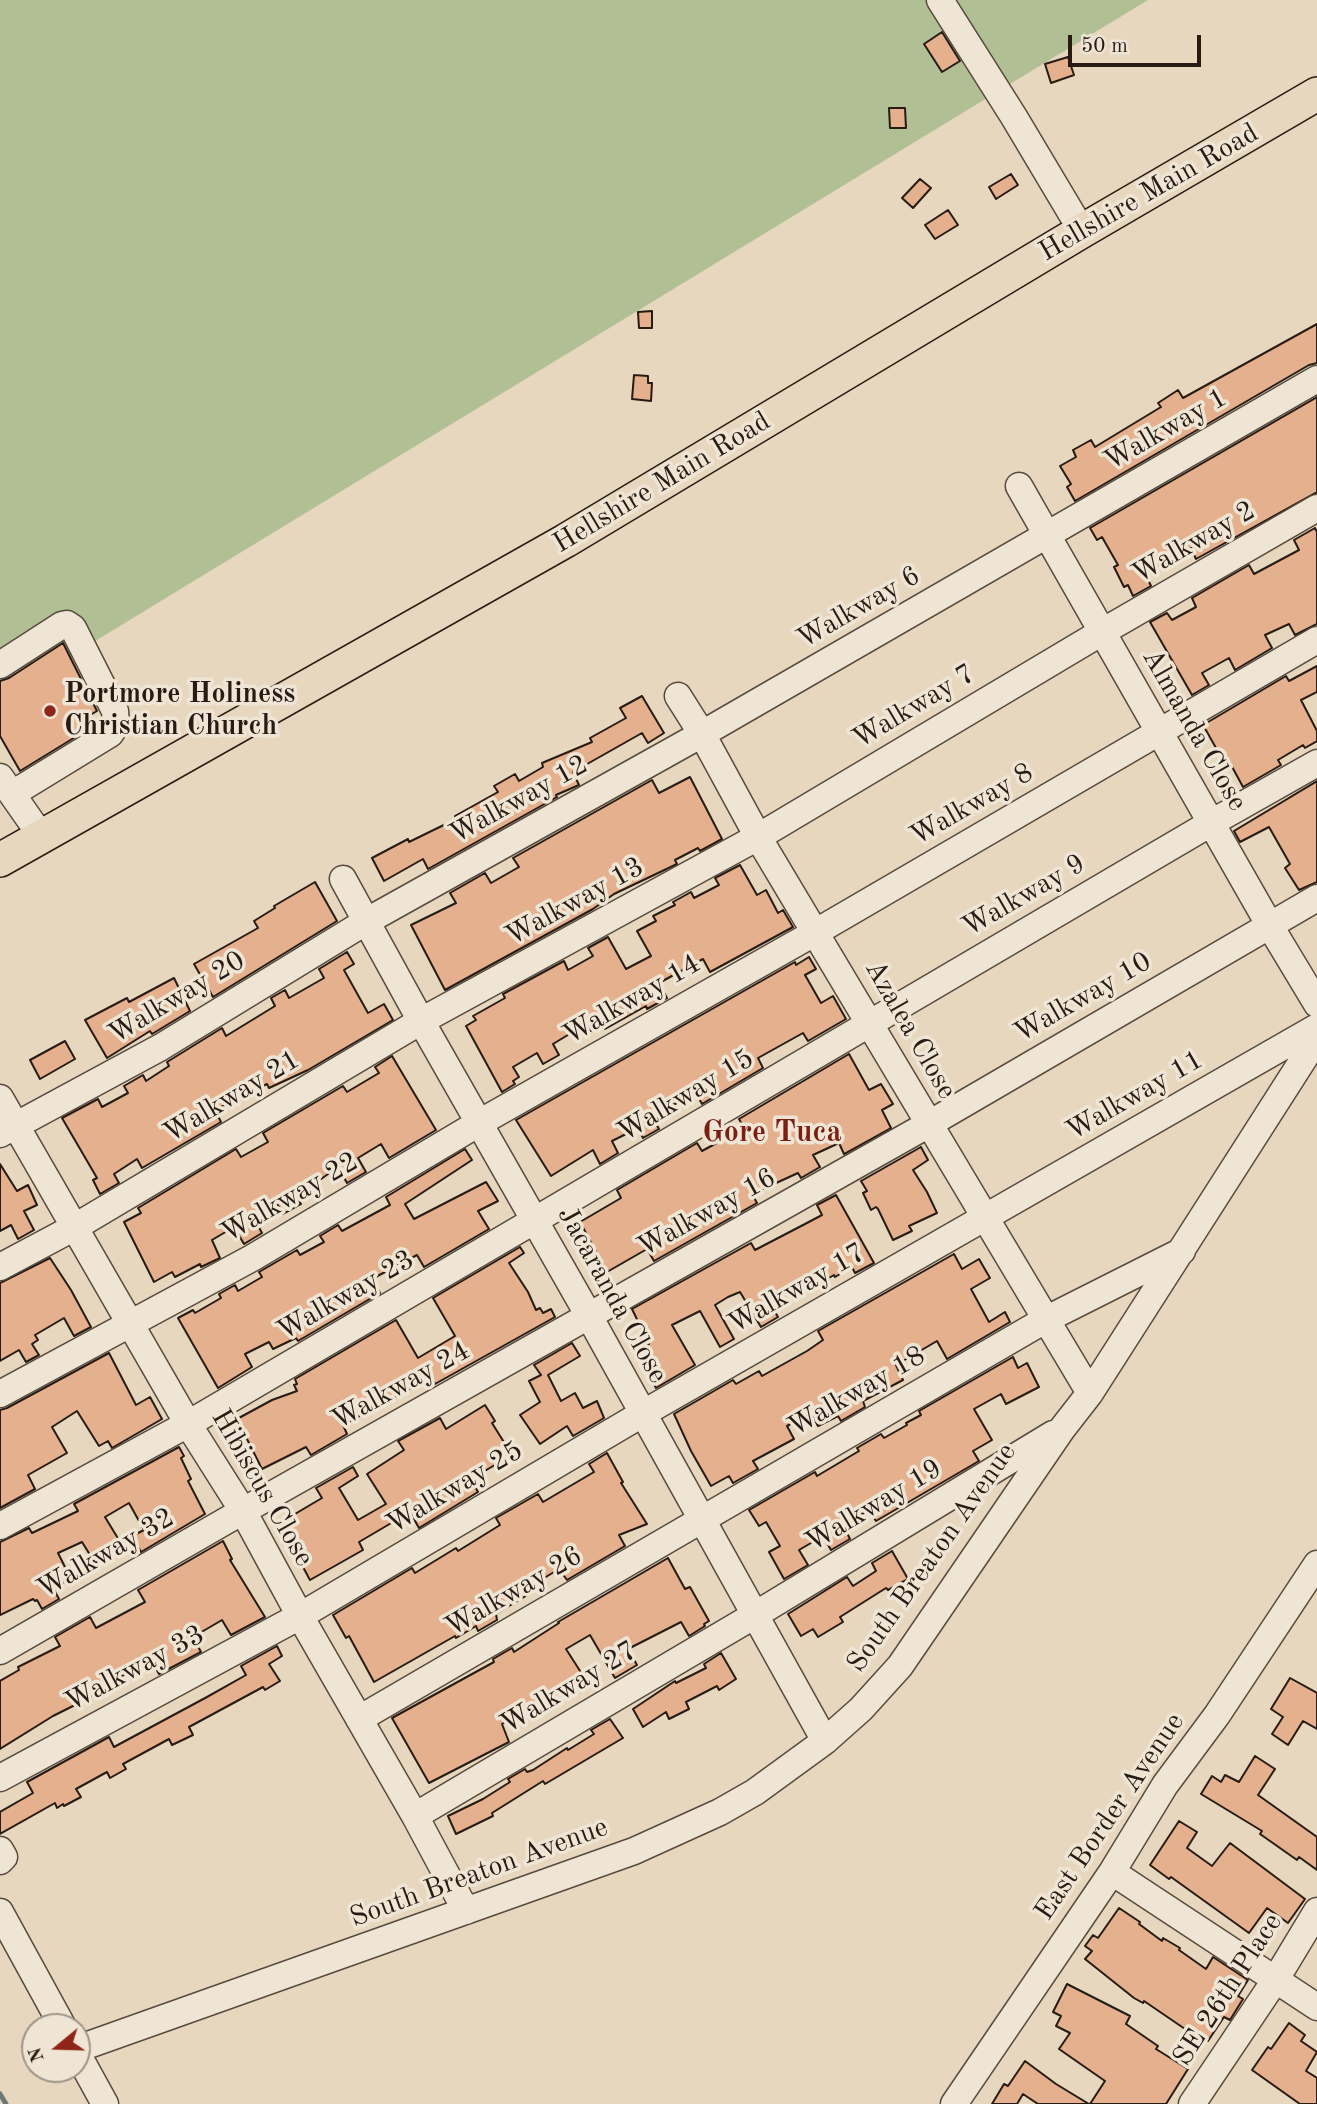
<!DOCTYPE html>
<style>
body{margin:0}
#map{position:relative;width:1317px;height:2104px;overflow:hidden;background:#e7d7be;font-family:"Old Standard TT",serif}
canvas{display:block}
.north{position:absolute;left:21px;top:2013px;width:70px;height:70px;box-sizing:border-box;background:#efe5d5;border:2px solid #9f9487;border-radius:50%;rotate:251deg;font-size:19px;font-weight:700;line-height:28px;text-align:center;color:#271b13}
.north::after{content:'';display:block;margin:auto;width:24px;height:32px;background:#8f2418;clip-path:polygon(50% 0,100% 100%,50% 72%,0 100%)}
.scale{position:absolute;left:1068px;top:35px;width:133px;height:32px;box-sizing:border-box;border:4px solid #271b13;border-top:0;padding-left:9px;font-size:21px;line-height:24px;white-space:nowrap;color:#271b13;-webkit-text-stroke:5px #efe5d5;paint-order:stroke}
</style>
<div id="map">
<canvas width="1317" height="2104"></canvas>
<div class="north">N</div>
<div class="scale">50 m</div>
</div>
<script>
const context = document.querySelector('canvas').getContext('2d');
context.lineJoin = 'round';
function paint(path, color) {
  context.fillStyle = color;
  context.fill(path, 'evenodd');
}
function shape(rows) {
  const path = new Path2D();
  for (const r of rows) {
    path.moveTo(r[0], r[1]);
    for (let i = 2; i < r.length; i += 2) path.lineTo(r[i], r[i + 1]);
  }
  return path;
}
function strokePath(path, color, width, dash) {
  context.strokeStyle = color;
  context.lineWidth = width;
  context.lineCap = dash ? 'butt' : 'round';
  context.setLineDash(dash || []);
  context.stroke(path);
}
function write(font, color, halo, rows, align = 'center') {
  context.font = font + ' "Old Standard TT",serif';
  context.lineWidth = 7;
  context.setLineDash([]);
  context.textBaseline = 'middle';
  context.strokeStyle = halo;
  context.fillStyle = color;
  for (const [text, x, y, turn = 0] of rows) {
    context.save();
    context.translate(x, y);
    context.rotate((+turn || 0) * Math.PI / 180);
    context.textAlign = isNaN(turn) ? turn : align;
    if (halo) context.strokeText(text, 0, 0);
    context.fillText(text, 0, 0);
    context.restore();
  }
}
paint(shape([
 [0,0,1148,0,0,699]
]), '#b1bf95');
strokePath(shape([
 [0,2094,6,2104]
]), '#6b7977', 5);
const building = shape([
 [942,32,960,61,942,72,924,44,942,32],
 [1068,57,1074,75,1051,83,1045,64,1068,57],
 [889,108,905,108,906,128,890,128,889,108],
 [1011,174,1018,185,996,199,989,187,1011,174],
 [920,179,931,188,913,208,902,198,920,179],
 [948,210,958,225,935,239,925,225,948,210],
 [652,311,652,328,639,328,638,312,652,311],
 [1317,324,1317,363,1309,365,1075,501,1067,487,1071,484,1060,466,1076,457,1073,450,1091,440,1095,447,1161,407,1158,403,1178,390,1183,398,1317,324],
 [634,375,648,376,648,383,652,383,651,401,632,399,634,375],
 [1317,397,1317,492,1196,559,1191,548,1145,573,1151,586,1133,596,1128,585,1124,587,1114,567,1118,565,1102,537,1097,540,1090,528,1317,397],
 [1315,528,1317,532,1317,624,1295,635,1289,624,1265,635,1272,648,1235,670,1229,658,1202,673,1209,685,1192,695,1150,622,1167,613,1172,620,1196,607,1192,598,1249,565,1254,574,1299,550,1294,540,1315,528],
 [63,643,97,711,85,718,90,728,20,771,0,736,0,681,9,678,63,643],
 [1317,666,1317,692,1301,700,1317,731,1317,741,1305,748,1303,745,1278,760,1281,765,1243,787,1224,752,1220,755,1203,725,1286,676,1289,681,1317,666],
 [642,696,664,733,648,743,642,733,573,772,579,785,556,795,557,797,428,869,423,859,384,881,372,858,408,839,409,842,456,819,455,816,498,792,494,786,515,774,519,781,543,767,542,763,592,742,590,738,626,718,620,708,642,696],
 [690,777,722,839,700,851,698,848,675,860,677,864,614,894,593,909,445,990,411,925,456,903,450,893,485,873,491,883,519,867,513,858,652,780,659,793,690,777],
 [1317,781,1317,882,1299,890,1285,868,1290,864,1269,827,1240,842,1234,831,1317,781],
 [740,865,757,895,766,890,778,913,783,910,793,927,710,972,703,959,659,983,667,998,647,1009,646,1006,605,1029,602,1025,590,1031,586,1024,553,1044,559,1055,543,1064,537,1053,513,1067,519,1077,513,1081,515,1084,502,1092,466,1026,476,1020,473,1016,505,998,503,994,564,961,568,970,593,956,588,948,608,937,626,969,651,956,637,931,656,921,653,916,675,905,673,902,691,892,694,898,719,885,715,878,740,865],
 [315,882,337,921,213,997,194,964,258,928,254,921,275,908,274,906,315,882],
 [347,952,354,964,344,970,368,1013,384,1004,393,1020,308,1070,269,1088,267,1084,215,1110,221,1122,142,1168,137,1159,114,1174,119,1183,100,1194,93,1180,97,1178,62,1118,98,1099,102,1107,128,1093,124,1086,143,1075,146,1081,169,1066,167,1062,222,1028,226,1036,275,1006,271,998,285,990,289,998,324,978,319,969,347,952],
 [809,957,816,969,805,975,821,1003,833,996,846,1019,808,1041,803,1033,758,1058,763,1068,702,1104,696,1093,652,1116,659,1129,643,1138,638,1128,612,1141,618,1153,600,1164,593,1150,551,1176,516,1120,795,962,796,965,809,957],
 [174,978,190,1011,152,1034,150,1031,107,1058,85,1020,127,998,129,1002,174,978],
 [65,1041,75,1059,40,1079,30,1060,65,1041],
 [849,1054,869,1090,881,1084,893,1104,882,1110,891,1128,844,1154,839,1143,813,1155,820,1167,801,1178,798,1173,752,1194,757,1203,654,1261,647,1249,607,1272,580,1222,621,1198,617,1190,697,1143,702,1151,744,1128,739,1119,849,1054],
 [392,1056,436,1130,389,1158,381,1144,358,1158,366,1172,347,1183,338,1167,314,1184,295,1194,301,1204,283,1214,276,1202,253,1216,262,1233,244,1244,234,1227,212,1240,220,1258,201,1267,200,1264,175,1277,172,1272,154,1282,124,1222,141,1213,138,1208,236,1149,241,1157,268,1142,263,1133,343,1086,347,1092,379,1073,375,1067,392,1056],
 [921,1147,928,1160,913,1170,927,1192,937,1213,909,1226,912,1231,893,1240,878,1209,876,1207,871,1210,863,1193,867,1191,861,1181,921,1147],
 [465,1149,472,1160,405,1204,414,1219,486,1182,498,1201,478,1211,489,1229,424,1267,417,1255,372,1279,380,1293,298,1341,296,1338,273,1349,269,1342,245,1354,252,1367,218,1388,178,1318,193,1310,195,1313,221,1298,219,1294,235,1285,238,1291,262,1277,259,1272,297,1250,300,1255,324,1242,320,1236,338,1225,342,1231,390,1205,386,1197,465,1149],
 [0,1164,17,1191,28,1185,37,1205,24,1211,34,1230,18,1239,11,1225,0,1231,0,1164],
 [836,1195,874,1263,855,1273,852,1267,835,1277,834,1275,808,1290,803,1282,769,1302,778,1317,761,1327,740,1292,728,1297,715,1305,734,1339,720,1347,700,1311,672,1325,695,1365,656,1388,636,1352,649,1344,632,1309,751,1243,755,1250,805,1224,822,1215,817,1205,836,1195],
 [520,1247,524,1253,509,1263,528,1292,536,1310,540,1308,543,1313,551,1309,555,1317,435,1384,431,1377,343,1425,347,1434,311,1455,306,1447,262,1469,237,1419,272,1400,297,1391,294,1385,297,1384,295,1379,396,1320,418,1358,455,1336,433,1298,520,1247],
 [954,1254,962,1269,979,1259,990,1278,971,1289,989,1322,1005,1312,1010,1322,947,1359,937,1341,896,1365,903,1380,863,1401,865,1407,841,1421,838,1416,818,1426,811,1413,787,1426,794,1439,753,1461,758,1469,733,1483,729,1476,711,1486,691,1451,674,1414,733,1380,736,1384,759,1371,762,1376,807,1351,823,1340,818,1331,954,1254],
 [50,1258,71,1290,91,1327,74,1336,64,1318,35,1335,38,1340,32,1344,39,1355,26,1362,19,1350,0,1361,0,1283,50,1258],
 [572,1343,580,1356,548,1375,561,1401,575,1393,583,1408,597,1401,604,1418,573,1436,567,1426,540,1444,520,1415,540,1402,529,1381,541,1375,534,1365,572,1343],
 [109,1353,136,1405,150,1397,162,1419,112,1448,108,1441,99,1446,77,1411,52,1427,67,1453,28,1475,35,1489,0,1508,0,1410,7,1408,109,1353],
 [1013,1357,1018,1368,1027,1363,1039,1387,1006,1404,1001,1394,974,1409,992,1440,973,1451,979,1461,876,1521,869,1510,843,1525,850,1539,831,1550,823,1536,799,1550,808,1565,784,1579,769,1552,780,1546,766,1522,759,1526,749,1510,815,1472,817,1476,859,1451,857,1448,881,1434,884,1438,907,1425,906,1423,921,1415,919,1411,1013,1357],
 [485,1405,495,1421,492,1423,512,1455,471,1479,478,1492,419,1528,410,1512,359,1542,363,1550,310,1580,297,1556,301,1553,283,1521,322,1498,316,1488,353,1467,358,1476,339,1488,358,1520,386,1504,367,1474,404,1450,398,1441,440,1418,446,1429,485,1405],
 [179,1447,184,1456,181,1458,191,1479,188,1481,205,1514,141,1552,132,1536,144,1530,129,1503,105,1517,122,1545,95,1563,82,1542,58,1553,71,1579,53,1588,59,1599,42,1609,37,1600,35,1601,33,1599,0,1615,0,1542,29,1528,32,1533,78,1511,74,1504,179,1447],
 [607,1453,623,1482,621,1483,647,1524,619,1535,625,1546,567,1580,559,1569,531,1586,534,1591,496,1614,497,1620,478,1631,476,1626,456,1638,455,1636,374,1682,349,1636,346,1638,333,1615,412,1568,415,1573,456,1548,458,1551,500,1525,496,1518,538,1494,543,1502,594,1472,589,1464,607,1453],
 [223,1541,232,1559,230,1560,265,1617,231,1635,222,1620,193,1637,201,1652,159,1674,152,1661,132,1671,131,1670,93,1696,53,1716,0,1749,0,1681,19,1670,18,1667,60,1646,55,1637,90,1617,96,1628,145,1602,138,1590,223,1541],
 [892,1551,908,1579,888,1590,886,1588,840,1617,843,1622,818,1637,813,1629,801,1636,788,1614,847,1577,853,1586,876,1571,872,1563,892,1551],
 [668,1558,685,1589,690,1587,709,1621,704,1624,705,1626,689,1636,681,1622,628,1649,637,1665,615,1678,590,1635,566,1649,582,1674,502,1724,509,1742,429,1783,392,1718,494,1662,493,1659,512,1648,514,1652,559,1623,558,1622,668,1558],
 [277,1646,282,1656,269,1664,280,1681,265,1690,263,1687,189,1727,193,1735,172,1745,169,1739,123,1764,126,1769,110,1778,107,1772,76,1789,81,1797,64,1806,63,1804,57,1808,55,1803,0,1834,0,1812,33,1793,27,1782,109,1737,114,1747,207,1697,246,1675,241,1666,277,1646],
 [721,1653,736,1679,719,1690,717,1686,686,1702,689,1709,669,1719,666,1712,643,1727,633,1709,675,1681,676,1683,706,1668,704,1664,721,1653],
 [1290,1678,1317,1693,1317,1729,1303,1721,1288,1745,1272,1734,1283,1717,1271,1709,1290,1678],
 [610,1719,623,1738,545,1784,543,1781,492,1813,493,1816,456,1834,448,1816,483,1799,510,1782,508,1779,525,1769,527,1772,533,1770,567,1748,568,1750,594,1734,591,1730,610,1719],
 [1255,1756,1275,1769,1258,1795,1317,1837,1317,1870,1299,1857,1297,1860,1260,1834,1262,1831,1201,1794,1212,1776,1221,1782,1225,1775,1239,1782,1255,1756],
 [1179,1821,1197,1832,1187,1848,1212,1866,1230,1843,1305,1899,1288,1923,1267,1908,1249,1933,1171,1877,1169,1879,1150,1865,1179,1821],
 [1119,1908,1140,1922,1139,1924,1162,1941,1163,1938,1180,1948,1179,1950,1206,1969,1213,1957,1248,1980,1238,1996,1243,1999,1230,2020,1224,2017,1208,2041,1187,2027,1185,2029,1144,2001,1143,2003,1134,1998,1085,1959,1092,1951,1085,1946,1093,1935,1098,1938,1119,1908],
 [1067,1984,1130,2016,1126,2024,1158,2046,1156,2049,1188,2069,1166,2104,1090,2104,1105,2081,1059,2049,1070,2033,1056,2026,1061,2016,1053,2012,1067,1984],
 [1289,2023,1305,2035,1301,2041,1317,2052,1306,2071,1317,2078,1317,2104,1300,2104,1252,2070,1268,2047,1271,2049,1289,2023],
 [1025,2061,1056,2084,1089,2104,1038,2104,1023,2094,1017,2104,992,2104,1004,2084,1008,2086,1025,2061]
]);
paint(building, '#e4b08d');
strokePath(building, '#271b13', 2);
const minor = shape([
 [940,0,1014,117,1082,231],
 [1019,486,1270,926,1317,1004],
 [0,665,62,625,67,624,73,628,115,711,116,725,110,734,12,794],
 [678,696,702,734,758,837,1090,1393],
 [0,777,42,837],
 [343,879,421,1021,589,1316,825,1741],
 [0,1098,188,1424,243,1511,300,1616,415,1816,466,1911],
 [0,1134,161,1047,367,921,702,734,1317,379],
 [0,1267,75,1227,421,1021,758,837,1102,632,1317,508],
 [0,1394,252,1258,479,1123,816,932,1317,640],
 [0,1526,188,1424,1211,823,1317,763],
 [0,1651,243,1511,929,1124,1317,898],
 [359,1719,1045,1320,1182,1251],
 [0,1778,300,1616,642,1414,1317,1027],
 [415,1816,755,1615,1053,1434],
 [0,1850,4,1857,0,1861],
 [1112,1872,1317,2007],
 [0,1912,63,2027],
 [77,2049,634,1851,720,1812,755,1792,825,1741,861,1709,900,1666,1062,1429,1090,1393,1317,1038],
 [77,2053,105,2104],
 [954,2104,1112,1872,1165,1785,1217,1715,1317,1564],
 [1192,2104,1276,1979,1317,1911]
]);
const major = shape([
 [0,860,565,541,1082,231,1317,94]
]);
strokePath(minor, '#574a3e', 29);
strokePath(major, '#271b13', 36);
strokePath(minor, '#efe5d5', 26);
strokePath(major, '#e7d7be', 33);
for (const [x, y, r, color] of [
 [50,711,7,"#8f2418"]
]) {
  const dot = new Path2D();
  dot.arc(x, y, r, 0, 2 * Math.PI);
  context.fillStyle = color;
  context.fill(dot);
  strokePath(dot, '#efe5d5', 2.5);
}
write('28px', '#271b13', '#efe5d5', [
 ["Hellshire Main Road",1149,193,-30],
 ["Walkway 1",1166,430,-30],
 ["Hellshire Main Road",662,483,-31],
 ["Walkway 2",1194,543,-30],
 ["Walkway 6",859,608,-30],
 ["Walkway 7",914,707,-31],
 ["Almanda Close",1194,730,60],
 ["Walkway 12",519,800,-29],
 ["Walkway 8",972,805,-30],
 ["Walkway 9",1024,896,-30],
 ["Walkway 13",575,902,-29],
 ["Walkway 20",177,998,-31],
 ["Walkway 10",1083,998,-30],
 ["Walkway 14",632,1000,-30],
 ["Azalea Close",910,1030,60],
 ["Walkway 15",686,1096,-31],
 ["Walkway 11",1135,1096,-30],
 ["Walkway 21",232,1097,-31],
 ["Walkway 22",290,1198,-30],
 ["Walkway 16",707,1213,-29],
 ["Walkway 17",797,1289,-30],
 ["Jacaranda Close",612,1295,61],
 ["Walkway 23",346,1296,-30],
 ["Walkway 24",401,1386,-29],
 ["Walkway 18",857,1392,-30],
 ["Hibiscus Close",262,1488,60],
 ["Walkway 25",455,1488,-31],
 ["Walkway 19",874,1506,-31],
 ["Walkway 32",106,1554,-30],
 ["South Breaton Avenue",932,1558,-55],
 ["Walkway 26",514,1592,-30],
 ["Walkway 33",135,1669,-28],
 ["Walkway 27",569,1688,-31],
 ["East Border Avenue",1110,1817,-56],
 ["South Breaton Avenue",479,1873,-20],
 ["SE 26th Place",1228,1990,-57]
]);
write('bold 28px', '#271b13', '#efe5d5', [
 ["Portmore Holiness",64,695],
 ["Christian Church",64,727]
], 'left');
write('bold 30px', '#7a1f14', '#efe5d5', [
 ["Gore Tuca",772,1133]
]);
</script>
